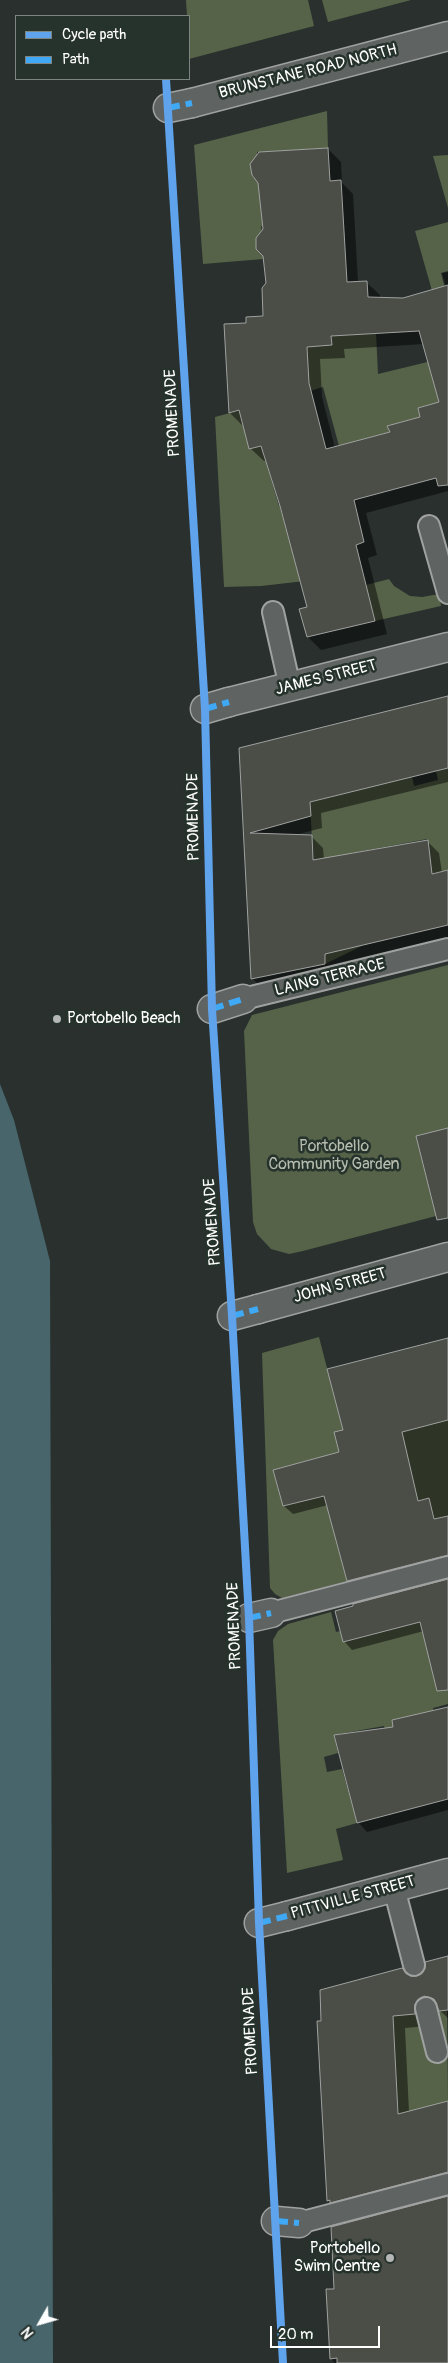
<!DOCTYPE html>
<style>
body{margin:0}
#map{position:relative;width:448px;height:2363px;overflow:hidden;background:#29302d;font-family:Pangolin,sans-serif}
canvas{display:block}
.legend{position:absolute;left:15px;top:15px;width:175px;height:65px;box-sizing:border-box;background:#26332d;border:1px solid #7d8581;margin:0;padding:6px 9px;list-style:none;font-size:15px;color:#fff}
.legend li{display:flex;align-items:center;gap:10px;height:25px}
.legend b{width:25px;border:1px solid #7d8581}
.north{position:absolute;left:15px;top:2298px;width:50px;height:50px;-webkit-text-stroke:4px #26332d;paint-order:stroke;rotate:232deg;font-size:14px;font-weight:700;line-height:20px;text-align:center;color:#fff}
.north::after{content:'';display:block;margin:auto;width:18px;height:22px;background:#fff;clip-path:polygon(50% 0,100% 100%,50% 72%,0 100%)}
.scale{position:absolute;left:270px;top:2326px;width:110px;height:22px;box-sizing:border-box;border:2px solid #fff;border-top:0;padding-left:6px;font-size:15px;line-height:18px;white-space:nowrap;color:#fff;-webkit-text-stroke:4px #26332d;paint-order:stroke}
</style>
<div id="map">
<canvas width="448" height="2363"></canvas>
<ul class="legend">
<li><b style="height:6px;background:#60a3ed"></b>Cycle path</li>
<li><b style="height:6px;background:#3fa9f5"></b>Path</li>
</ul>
<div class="north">N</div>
<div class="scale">20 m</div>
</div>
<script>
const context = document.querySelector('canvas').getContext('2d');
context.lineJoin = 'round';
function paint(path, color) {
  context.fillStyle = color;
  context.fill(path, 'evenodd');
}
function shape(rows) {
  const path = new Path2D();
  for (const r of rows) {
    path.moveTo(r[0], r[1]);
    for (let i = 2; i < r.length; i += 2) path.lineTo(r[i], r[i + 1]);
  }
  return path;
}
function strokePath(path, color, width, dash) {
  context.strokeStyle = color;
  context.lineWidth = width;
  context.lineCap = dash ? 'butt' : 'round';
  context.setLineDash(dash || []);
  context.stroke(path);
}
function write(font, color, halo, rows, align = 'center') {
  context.font = font + ' Pangolin,sans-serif';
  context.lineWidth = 5;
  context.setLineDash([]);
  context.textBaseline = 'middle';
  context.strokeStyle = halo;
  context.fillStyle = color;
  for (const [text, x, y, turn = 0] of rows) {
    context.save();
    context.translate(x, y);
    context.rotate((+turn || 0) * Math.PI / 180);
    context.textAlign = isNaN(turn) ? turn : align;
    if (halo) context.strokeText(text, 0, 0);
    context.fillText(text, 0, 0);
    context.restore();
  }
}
paint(shape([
 [186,0,308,0,314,26,189,59,189,16,187,16],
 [322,0,411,0,328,22],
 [327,111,328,148,257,152,257,158,251,164,252,176,258,181,267,226,261,226,262,233,256,238,256,249,263,254,263,259,203,264,194,145],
 [448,155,448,208,433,156],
 [448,222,448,271,441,273,448,300,448,347,415,231],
 [376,333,378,374,448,357,448,400,418,408,420,417,388,426,390,432,339,446,323,387,300,394,249,449,261,446,279,506,285,505,305,581,261,586,224,587,215,417,285,398,308,357,307,347,332,345,331,336],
 [389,579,394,586,410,596,422,597,439,594,441,606,375,621,366,585],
 [448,768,448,870,414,878,429,850,427,839,352,853,368,943,325,964,321,916,313,860,310,802,412,776,414,786,438,780,436,771],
 [448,965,448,1128,428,1181,436,1216,303,1251,289,1254,271,1249,257,1234,253,1222,244,1031,252,1015],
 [319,1337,343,1430,339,1452,273,1470,283,1506,330,1494,332,1524,347,1581,282,1598,275,1594,270,1588,262,1353],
 [448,1420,448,1516,434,1519,429,1498,398,1506,389,1434],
 [331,1612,336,1632,340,1631,343,1642,420,1622,426,1645,448,1640,448,1704,433,1708,435,1718,406,1717,392,1720,398,1746,388,1743,384,1726,334,1735,338,1753,324,1757,327,1772,342,1769,357,1823,336,1829,343,1860,287,1873,273,1640,278,1631,288,1624],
 [447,2003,448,2101,429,2106,432,2119,398,2119,393,2016]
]), '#566348');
paint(shape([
 [0,1084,14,1120,50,1261,53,2363,0,2363]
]), '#47656b');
paint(shape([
 [328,149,341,162,342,183,353,194,358,282,366,282,380,295,380,299,403,299,446,287,442,273,448,272,448,491,366,513,377,555,368,558,387,634,321,650,308,637,308,608,267,461,264,461,250,448,243,426,230,413,247,324,265,318,268,284],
 [424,344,441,403,422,418,391,433,335,448,322,397,320,359,345,358,344,349],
 [448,698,448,782,321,813,322,828,295,835,311,836,323,848,324,860,427,841,439,853,442,873,448,871,448,940,336,966,337,976,264,990,253,979,241,749],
 [448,1339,448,1565,356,1589,348,1580,328,1505,293,1514,284,1506,275,1470,341,1453,344,1431],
 [448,1581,448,1650,424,1631,352,1650,344,1641],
 [448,1707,448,1810,367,1832,358,1822,395,1728],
 [448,1957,448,2018,437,2008,427,2017,427,2026,405,2028,409,2112,448,2102,448,2187,340,2213,328,2200,322,2022,411,1978,418,1978],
 [448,2198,448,2363,335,2363,331,2359,336,2290]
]), '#0007');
const building = shape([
 [328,148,330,181,341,180,347,282,367,281,368,297,403,298,448,285,448,485,438,486,436,478,354,500,364,542,356,545,375,621,307,637,299,609,307,607,280,506,261,446,249,449,239,410,229,413,224,324,246,323,246,317,263,316,262,288,266,283,263,256,256,249,256,238,263,229,258,183,252,175,250,164,259,152,328,148],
 [419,331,439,402,418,408,420,417,387,426,390,432,326,449,309,383,307,347,332,345,331,336,419,331],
 [448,696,448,768,310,802,311,816,250,833,312,835,313,860,428,840,432,874,448,870,448,925,325,954,325,964,251,979,239,748,448,696],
 [448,1128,448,1218,437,1220,416,1136,448,1128],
 [448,1338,448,1420,402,1432,418,1501,429,1498,434,1519,448,1516,448,1555,347,1581,324,1496,283,1506,273,1470,339,1452,334,1432,343,1430,327,1369,448,1338],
 [448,1579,448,1690,437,1691,420,1622,343,1642,335,1611,353,1606,353,1604,448,1579],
 [448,1707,448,1799,357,1823,334,1735,393,1727,392,1720,448,1707],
 [448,1956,448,2010,439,2011,434,1999,424,1996,415,2004,415,2014,393,2016,398,2114,448,2101,448,2172,330,2203,330,2200,327,2201,317,2021,321,2021,320,1990,402,1968,410,1976,417,1976,425,1969,425,1962,448,1956],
 [448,2196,448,2363,337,2363,337,2358,330,2359,326,2289,334,2289,331,2227,448,2196]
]);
paint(building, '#4b4d47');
strokePath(building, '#9fa2a0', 1);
const service = shape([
 [429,526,448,593],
 [273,612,290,687],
 [243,999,448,949],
 [271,1613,448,1567],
 [394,1888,414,1965],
 [426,2008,437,2052],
 [299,2223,448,2184]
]);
const pedestrian = shape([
 [168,108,192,103],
 [205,709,229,702],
 [212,1009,243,999],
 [232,1316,258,1309],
 [249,1618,271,1613],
 [259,1923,287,1916],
 [276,2221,299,2223]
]);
const minor = shape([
 [192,103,448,36],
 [229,702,448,647],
 [258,1309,448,1257],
 [287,1916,448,1873]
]);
strokePath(service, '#9fa2a0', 24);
strokePath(pedestrian, '#9fa2a0', 31);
strokePath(minor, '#9fa2a0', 31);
strokePath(service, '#5f6362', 20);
strokePath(pedestrian, '#5f6362', 28);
strokePath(minor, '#5f6362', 28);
strokePath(shape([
 [168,108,192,103],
 [205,709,229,702],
 [212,1009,243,999],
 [232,1316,258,1309],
 [249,1618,271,1613],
 [259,1923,287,1916],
 [276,2221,299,2223]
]), '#3fa9f5', 6, [12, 6]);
strokePath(shape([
 [166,79,205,709,212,1009,232,1316,249,1618,259,1923,283,2363]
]), '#60a3ed', 8);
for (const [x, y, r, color] of [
 [57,1019,5,"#b4b7b6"],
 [390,2258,5,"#b4b7b6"]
]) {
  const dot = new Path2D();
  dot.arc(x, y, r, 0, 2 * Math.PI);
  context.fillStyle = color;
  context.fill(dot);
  strokePath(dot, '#26332d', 2);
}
write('16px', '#fff', '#26332d', [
 ["BRUNSTANE ROAD NORTH",308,72,-14],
 ["PROMENADE",173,413,-93],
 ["JAMES STREET",326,678,-14],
 ["PROMENADE",194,817,-91],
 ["LAING TERRACE",330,978,-14],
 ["PROMENADE",213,1222,-94],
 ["JOHN STREET",340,1286,-15],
 ["PROMENADE",235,1626,-92],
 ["PITTVILLE STREET",353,1898,-15],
 ["PROMENADE",251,2031,-93]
]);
write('16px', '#fff', '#26332d', [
 ["Portobello Beach",67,1019],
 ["Portobello",380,2249,"right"],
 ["Swim Centre",380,2267,"right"]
], 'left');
write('16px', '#b6bcae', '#26332d', [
 ["Portobello",334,1147],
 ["Community Garden",334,1165]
]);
</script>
